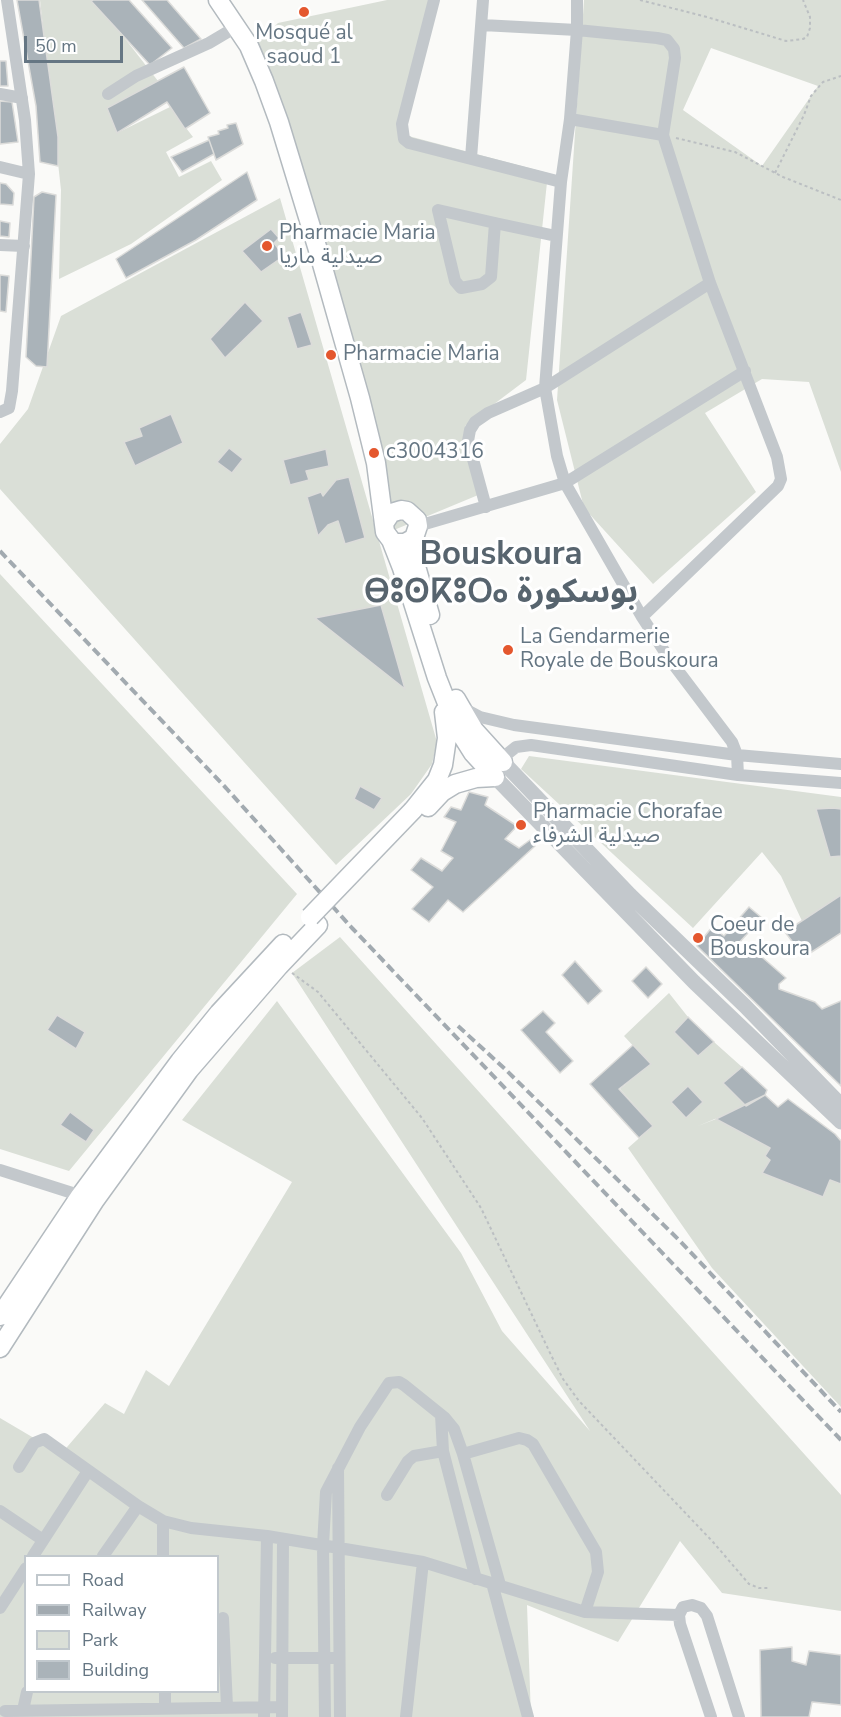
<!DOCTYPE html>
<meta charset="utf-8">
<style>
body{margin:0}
#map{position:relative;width:841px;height:1717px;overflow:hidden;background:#fafaf8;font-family:"Nunito Sans",sans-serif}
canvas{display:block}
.legend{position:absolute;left:24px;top:1555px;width:195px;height:138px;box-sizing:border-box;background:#fff;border:2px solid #c1c8cd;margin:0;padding:8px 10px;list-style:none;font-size:18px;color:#657683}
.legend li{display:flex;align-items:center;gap:12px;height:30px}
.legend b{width:30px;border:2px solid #c1c8cd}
.scale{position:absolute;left:24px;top:36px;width:99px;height:27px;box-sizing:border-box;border:3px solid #657683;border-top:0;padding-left:8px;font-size:18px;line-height:21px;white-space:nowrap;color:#657683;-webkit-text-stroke:4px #fff;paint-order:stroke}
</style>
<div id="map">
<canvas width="841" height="1717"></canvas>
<ul class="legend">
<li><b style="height:8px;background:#fff"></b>Road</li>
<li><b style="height:8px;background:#a2aab0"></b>Railway</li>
<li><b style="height:16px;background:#dadfd7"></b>Park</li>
<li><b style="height:16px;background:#aab3b9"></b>Building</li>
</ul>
<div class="scale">50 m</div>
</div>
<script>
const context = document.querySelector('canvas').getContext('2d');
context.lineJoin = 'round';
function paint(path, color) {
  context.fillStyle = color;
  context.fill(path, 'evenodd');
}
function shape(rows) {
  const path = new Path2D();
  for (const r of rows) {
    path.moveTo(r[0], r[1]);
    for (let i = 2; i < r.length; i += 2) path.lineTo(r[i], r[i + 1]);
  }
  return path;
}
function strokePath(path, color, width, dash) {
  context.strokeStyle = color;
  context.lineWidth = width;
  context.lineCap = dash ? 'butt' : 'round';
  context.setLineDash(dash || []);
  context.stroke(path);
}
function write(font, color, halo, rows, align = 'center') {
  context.font = font + ' "Nunito Sans","Noto Sans Arabic","Noto Sans Tifinagh",sans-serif';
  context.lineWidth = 6;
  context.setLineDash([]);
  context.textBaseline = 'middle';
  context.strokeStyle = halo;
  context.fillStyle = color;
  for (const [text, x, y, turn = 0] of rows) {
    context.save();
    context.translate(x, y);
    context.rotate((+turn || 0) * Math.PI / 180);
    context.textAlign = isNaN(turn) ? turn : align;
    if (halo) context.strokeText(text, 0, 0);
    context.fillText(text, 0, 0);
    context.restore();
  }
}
paint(shape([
 [40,0,95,0,158,81,107,108,117,133,170,107,193,137,166,152,179,177,211,161,222,180,131,244,59,279,61,190],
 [387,0,436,0,401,134,548,173,526,380,465,426,483,493,394,530,252,47,278,23],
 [584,0,841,0,841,472,809,382,762,379,705,413,756,492,653,584,584,508,557,400],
 [711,48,818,86,762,166,683,110],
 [280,198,437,742,432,764,411,794,336,865,0,489,0,444,28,409,61,316],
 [0,574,297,894,69,1171,0,1149],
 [529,756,841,797,841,895,802,921,781,876,762,852,693,928,521,769],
 [340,937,841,1495,841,1611,722,1593,680,1541,618,1642,527,1605,531,1717,0,1717,0,1418,61,1454,105,1403,124,1414,146,1370,169,1386,292,1182,182,1120,277,1001,461,1253,502,1331,590,1431,292,973],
 [26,1556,218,1556,218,1692,26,1692],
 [669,993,688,1017,674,1032,698,1056,714,1042,742,1067,723,1083,746,1106,698,1126,716,1119,770,1148,765,1156,770,1160,763,1173,823,1197,830,1180,841,1184,841,1407,712,1268,628,1148,653,1126,620,1089,650,1064,624,1036]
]), '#dadfd7');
const building = shape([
 [17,0,39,0,58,137,58,166,40,162,36,106,17,0],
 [93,0,129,0,172,48,150,65,91,1,93,0],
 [142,0,167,0,201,39,184,48,142,0],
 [0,61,6,61,8,86,0,86,0,61],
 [184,67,210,113,185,129,167,102,117,133,107,108,184,67],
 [0,101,12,102,18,142,0,144,0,101],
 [236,123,243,144,216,160,208,137,219,134,218,131,228,128,227,125,236,123],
 [209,140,214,154,182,172,171,157,209,140],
 [247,172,257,200,196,240,126,278,116,259,247,172],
 [0,183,6,184,14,193,13,205,0,204,0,183],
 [42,192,56,195,47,367,36,366,26,357,34,197,42,192],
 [0,221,10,223,9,237,0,236,0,221],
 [271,229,279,238,274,243,284,256,261,272,242,251,271,229],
 [0,275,9,276,6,312,0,311,0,275],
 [245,302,263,321,225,358,210,339,245,302],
 [301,312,312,345,297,349,287,317,301,312],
 [171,414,183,443,135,466,124,442,142,436,139,428,171,414],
 [229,448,243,459,232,473,217,462,229,448],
 [326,449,329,466,306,471,309,480,290,485,283,460,326,449],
 [349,477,365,538,345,544,338,521,328,525,318,536,307,497,321,492,323,496,336,480,349,477],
 [381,605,405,689,315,618,381,605],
 [360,786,382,798,374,810,354,799,360,786],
 [469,792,488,797,485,805,517,826,505,839,519,848,530,840,535,846,463,912,448,900,429,922,412,909,433,887,411,870,421,858,442,871,453,858,441,851,456,822,444,817,451,807,461,810,469,792],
 [833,808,841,809,841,856,830,857,816,809,833,808],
 [841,895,841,933,804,957,785,932,841,895],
 [749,907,762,918,735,947,739,951,747,944,786,978,779,984,779,989,815,1002,822,1009,841,1001,841,1086,697,946,712,927,724,936,749,907],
 [575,961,602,991,588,1004,562,975,575,961],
 [646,967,662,984,648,998,632,981,646,967],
 [543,1011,555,1023,546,1032,573,1061,560,1073,521,1030,543,1011],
 [57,1015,85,1032,76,1049,47,1030,57,1015],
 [688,1017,714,1042,698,1056,674,1032,688,1017],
 [633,1045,651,1064,619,1089,653,1126,639,1138,590,1084,633,1045],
 [742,1067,767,1090,765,1095,746,1106,723,1083,742,1067],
 [688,1086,703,1102,686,1118,671,1102,688,1086],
 [765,1095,778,1107,788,1099,835,1134,841,1141,841,1184,830,1180,823,1197,762,1173,770,1160,765,1156,770,1148,716,1119,765,1095],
 [70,1112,94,1130,86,1142,60,1125,70,1112],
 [792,1647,792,1661,806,1665,809,1651,841,1655,841,1705,812,1702,809,1717,761,1717,760,1650,792,1647]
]);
paint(building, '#aab3b9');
strokePath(building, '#dcdcda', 1.5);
const secondary = shape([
 [218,0,249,46,264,81,279,122,318,250,360,398,376,463,385,532,391,540,402,568,437,678,456,726,473,753,495,777],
 [385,522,391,513,401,510,407,511,417,520,418,526,414,538,405,543,398,543],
 [409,542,430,615],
 [456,699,474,730,503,762],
 [428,807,442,792,455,784,476,778,495,777],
 [413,810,437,780,443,765,447,738,444,712],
 [0,1316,80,1196,180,1061,219,1013,283,944],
 [0,1348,95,1200,189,1070,279,966,318,925]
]);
strokePath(secondary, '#b3babf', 21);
strokePath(shape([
 [640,0,707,17,786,41,803,39,807,37,810,28,810,17,803,0],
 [676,138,735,152,783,177,841,200],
 [775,173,804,115,811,96,823,82,841,76],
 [292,973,318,992,422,1118,481,1208,551,1355,563,1379,579,1401,713,1542,749,1584,759,1588,770,1588]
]), '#bbbfc2', 2, [3, 3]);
strokePath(shape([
 [434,0,402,124,404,139,409,143,561,182],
 [577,0,577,30,570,119,561,182,545,388,557,456,565,483,642,617,670,660,732,742,737,755,738,775],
 [482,25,577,30,657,38,667,40,674,49,675,58,663,135,710,283,777,457,781,479,778,486,642,617],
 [0,94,22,98],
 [108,94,136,76,209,43,236,27],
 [570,119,663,135],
 [471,158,483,0],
 [0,167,29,174],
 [495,223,491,277,482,284,461,288,455,281,438,210,495,223,556,236],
 [0,245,24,246],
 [0,412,9,408,12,391,29,174,25,120,7,0],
 [486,507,468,441,470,430,475,422,488,413,545,388,710,283],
 [418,526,565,483,745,371],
 [461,707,480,717,514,725,737,755,841,764],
 [503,762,506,755,516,747,531,745,738,775,841,783],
 [0,1170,85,1197],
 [441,1415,443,1451,476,1579],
 [463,1454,519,1438,527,1440,533,1444,596,1552,598,1572,585,1612],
 [19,1467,34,1443,44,1439,138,1506,163,1521,191,1528,267,1536,423,1562,585,1612,679,1615],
 [338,1468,340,1717],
 [387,1495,408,1461,414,1456,443,1451],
 [0,1511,43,1540],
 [163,1521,163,1556],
 [33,1556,88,1471],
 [103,1556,138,1506],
 [492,1583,528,1717],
 [0,1608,26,1568],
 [223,1618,227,1707],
 [275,1658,333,1658],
 [165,1692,165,1707],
 [23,1710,27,1692],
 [5,1711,282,1707],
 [264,1717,267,1536],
 [282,1717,283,1539],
 [325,1717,323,1545,326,1492,360,1427,389,1383,399,1382,404,1385,445,1418,454,1429,463,1454,500,1585],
 [406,1717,423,1562],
 [711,1717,680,1624,679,1615,683,1607,692,1605,701,1608,707,1616,739,1717]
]), '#c3c8cc', 12);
strokePath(shape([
 [503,762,630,895,745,1006,841,1105],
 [495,777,694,982,841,1122]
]), '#c3c8cc', 15);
strokePath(secondary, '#fff', 18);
strokePath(shape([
 [0,551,226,788,352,928,841,1440],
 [458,1026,505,1069,681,1242,841,1412]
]), '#a2aab0', 4, [9, 4.5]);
const secondaryBridge = shape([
 [310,917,413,810]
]);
strokePath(secondaryBridge, '#b3babf', 21, []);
strokePath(secondaryBridge, '#fff', 18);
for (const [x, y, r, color] of [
 [304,12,6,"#e4572e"],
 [267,246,6,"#e4572e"],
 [331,355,6,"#e4572e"],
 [374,453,6,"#e4572e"],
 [508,650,6,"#e4572e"],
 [521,825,6,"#e4572e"],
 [698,938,6,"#e4572e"]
]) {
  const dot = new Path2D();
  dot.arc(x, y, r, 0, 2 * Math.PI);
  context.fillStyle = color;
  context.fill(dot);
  strokePath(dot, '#fff', 2);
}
write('21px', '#657683', '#fff', [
 ["Mosqué al",304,34,"center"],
 ["saoud 1",304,58,"center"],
 ["Pharmacie Maria",279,234],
 ["صيدلية ماريا",279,258],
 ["Pharmacie Maria",343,355],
 ["c3004316",386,453],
 ["La Gendarmerie",520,638],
 ["Royale de Bouskoura",520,662],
 ["Pharmacie Chorafae",533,813],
 ["صيدلية الشرفاء",533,837],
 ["Coeur de",710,926],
 ["Bouskoura",710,950]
], 'left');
write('bold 33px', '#57646e', '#fff', [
 ["Bouskoura",501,556],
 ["ⴱⵓⵙⴽⵓⵔⴰ بوسكورة",501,594]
]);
</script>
